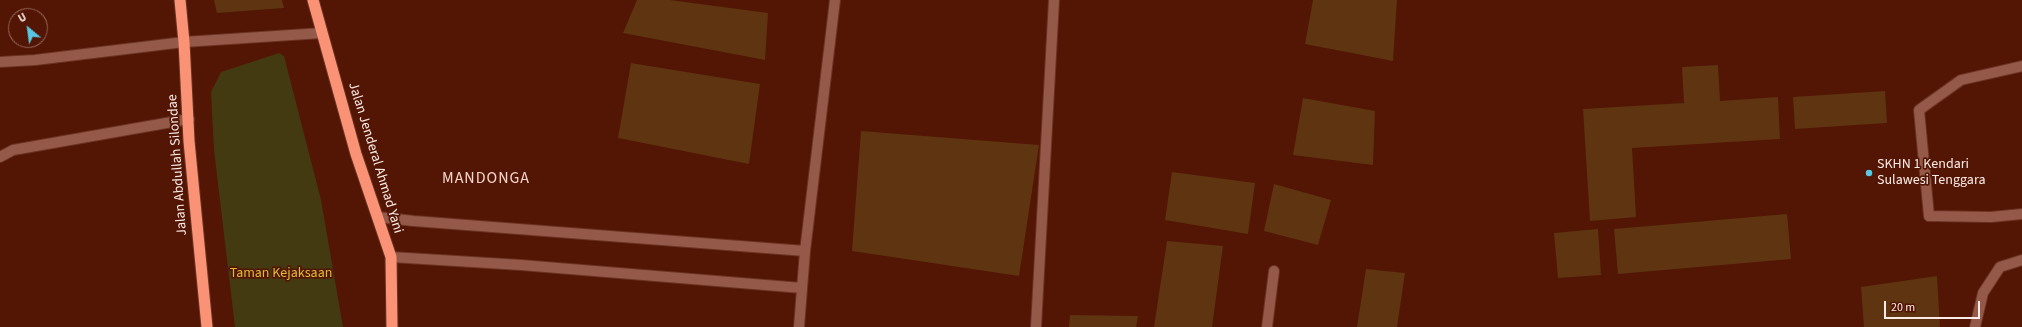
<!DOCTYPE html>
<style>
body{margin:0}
#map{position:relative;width:2022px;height:327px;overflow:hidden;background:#531504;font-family:"Source Sans 3",sans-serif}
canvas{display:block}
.north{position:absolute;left:8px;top:8px;width:40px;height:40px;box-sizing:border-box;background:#531504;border:1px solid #966b5e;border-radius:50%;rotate:331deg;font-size:11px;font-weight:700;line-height:16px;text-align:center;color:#fbebe6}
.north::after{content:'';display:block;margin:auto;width:14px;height:18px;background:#58c9e4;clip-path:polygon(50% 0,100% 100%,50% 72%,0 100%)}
.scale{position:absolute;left:1884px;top:301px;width:96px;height:18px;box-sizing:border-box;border:2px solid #fbebe6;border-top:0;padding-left:5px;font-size:12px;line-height:14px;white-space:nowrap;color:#fbebe6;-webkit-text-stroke:3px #531504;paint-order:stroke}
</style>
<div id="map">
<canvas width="2022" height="327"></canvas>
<div class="north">U</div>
<div class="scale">20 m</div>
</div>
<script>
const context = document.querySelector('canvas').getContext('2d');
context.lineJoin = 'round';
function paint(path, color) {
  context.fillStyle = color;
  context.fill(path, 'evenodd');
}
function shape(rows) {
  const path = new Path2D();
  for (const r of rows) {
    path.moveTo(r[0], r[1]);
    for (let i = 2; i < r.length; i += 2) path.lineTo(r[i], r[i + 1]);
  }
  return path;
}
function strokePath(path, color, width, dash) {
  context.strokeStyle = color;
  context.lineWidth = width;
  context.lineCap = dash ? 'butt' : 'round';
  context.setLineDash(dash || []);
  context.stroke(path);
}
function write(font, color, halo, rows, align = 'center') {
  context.font = font + ' "Source Sans 3",sans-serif';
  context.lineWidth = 3.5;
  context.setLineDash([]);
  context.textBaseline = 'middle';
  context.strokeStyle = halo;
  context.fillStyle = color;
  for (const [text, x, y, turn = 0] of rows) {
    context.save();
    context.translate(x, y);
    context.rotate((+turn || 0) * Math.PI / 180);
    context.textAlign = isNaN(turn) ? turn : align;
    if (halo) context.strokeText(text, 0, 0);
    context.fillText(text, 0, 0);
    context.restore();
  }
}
paint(shape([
 [279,53,284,56,321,200,343,327,235,327,214,150,211,92,221,72]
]), '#433a11');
paint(shape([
 [214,0,282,0,284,8,217,13],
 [637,0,670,0,768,13,765,60,623,33],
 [1313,0,1397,0,1393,61,1305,44],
 [631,63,760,84,749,164,618,138],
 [1718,65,1720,101,1778,97,1780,139,1632,148,1636,217,1590,221,1583,109,1684,103,1682,67],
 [1885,91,1887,123,1795,129,1793,97],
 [1303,98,1375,111,1373,165,1293,155],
 [861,131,1039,145,1019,276,852,251],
 [1172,172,1255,183,1248,234,1165,220],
 [1274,184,1331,200,1318,245,1264,231],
 [1787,214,1791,259,1618,274,1614,229],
 [1598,229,1601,275,1558,278,1554,233],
 [1167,241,1223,246,1212,327,1154,327],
 [1366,269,1405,273,1397,327,1357,327],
 [1937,276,1940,327,1864,327,1861,287],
 [1070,315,1138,316,1136,327,1069,327]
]), '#5e3411');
const service = shape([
 [2022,66,1961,80,1919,110,1929,216,1991,217,2022,214],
 [0,157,13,150,189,119],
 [378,217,414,221,805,251],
 [391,257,521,265,802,288],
 [799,327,805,251,835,0],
 [1036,327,1054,0],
 [1267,327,1274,271],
 [1975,327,1983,293,2000,267,2022,260]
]);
const minor = shape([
 [0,62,35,60,184,42,322,33]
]);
const trunk = shape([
 [180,0,184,42,189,141,207,327],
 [313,0,356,154,391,257,392,327]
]);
strokePath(service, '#6b3324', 12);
strokePath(minor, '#6b3324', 12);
strokePath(trunk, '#6b3324', 13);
strokePath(service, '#945949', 10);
strokePath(minor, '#945949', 10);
strokePath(trunk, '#fa9376', 11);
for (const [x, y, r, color] of [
 [1869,173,4,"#58c9e4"]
]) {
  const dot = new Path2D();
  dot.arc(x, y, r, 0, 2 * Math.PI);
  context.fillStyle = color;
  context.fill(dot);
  strokePath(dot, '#531504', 1.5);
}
write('14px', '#fbebe6', '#531504', [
 ["Jalan Jenderal Ahmad Yani",375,158,73],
 ["Jalan Abdullah Silondae",178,165,-94]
]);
write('14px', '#fbebe6', '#531504', [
 ["SKHN 1 Kendari",1877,165],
 ["Sulawesi Tenggara",1877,181]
], 'left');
write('14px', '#ddbf33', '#531504', [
 ["Taman Kejaksaan",281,274]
]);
context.letterSpacing = '1px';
write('16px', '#f6d6cd', '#531504', [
 ["MANDONGA",486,179]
]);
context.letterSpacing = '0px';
</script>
